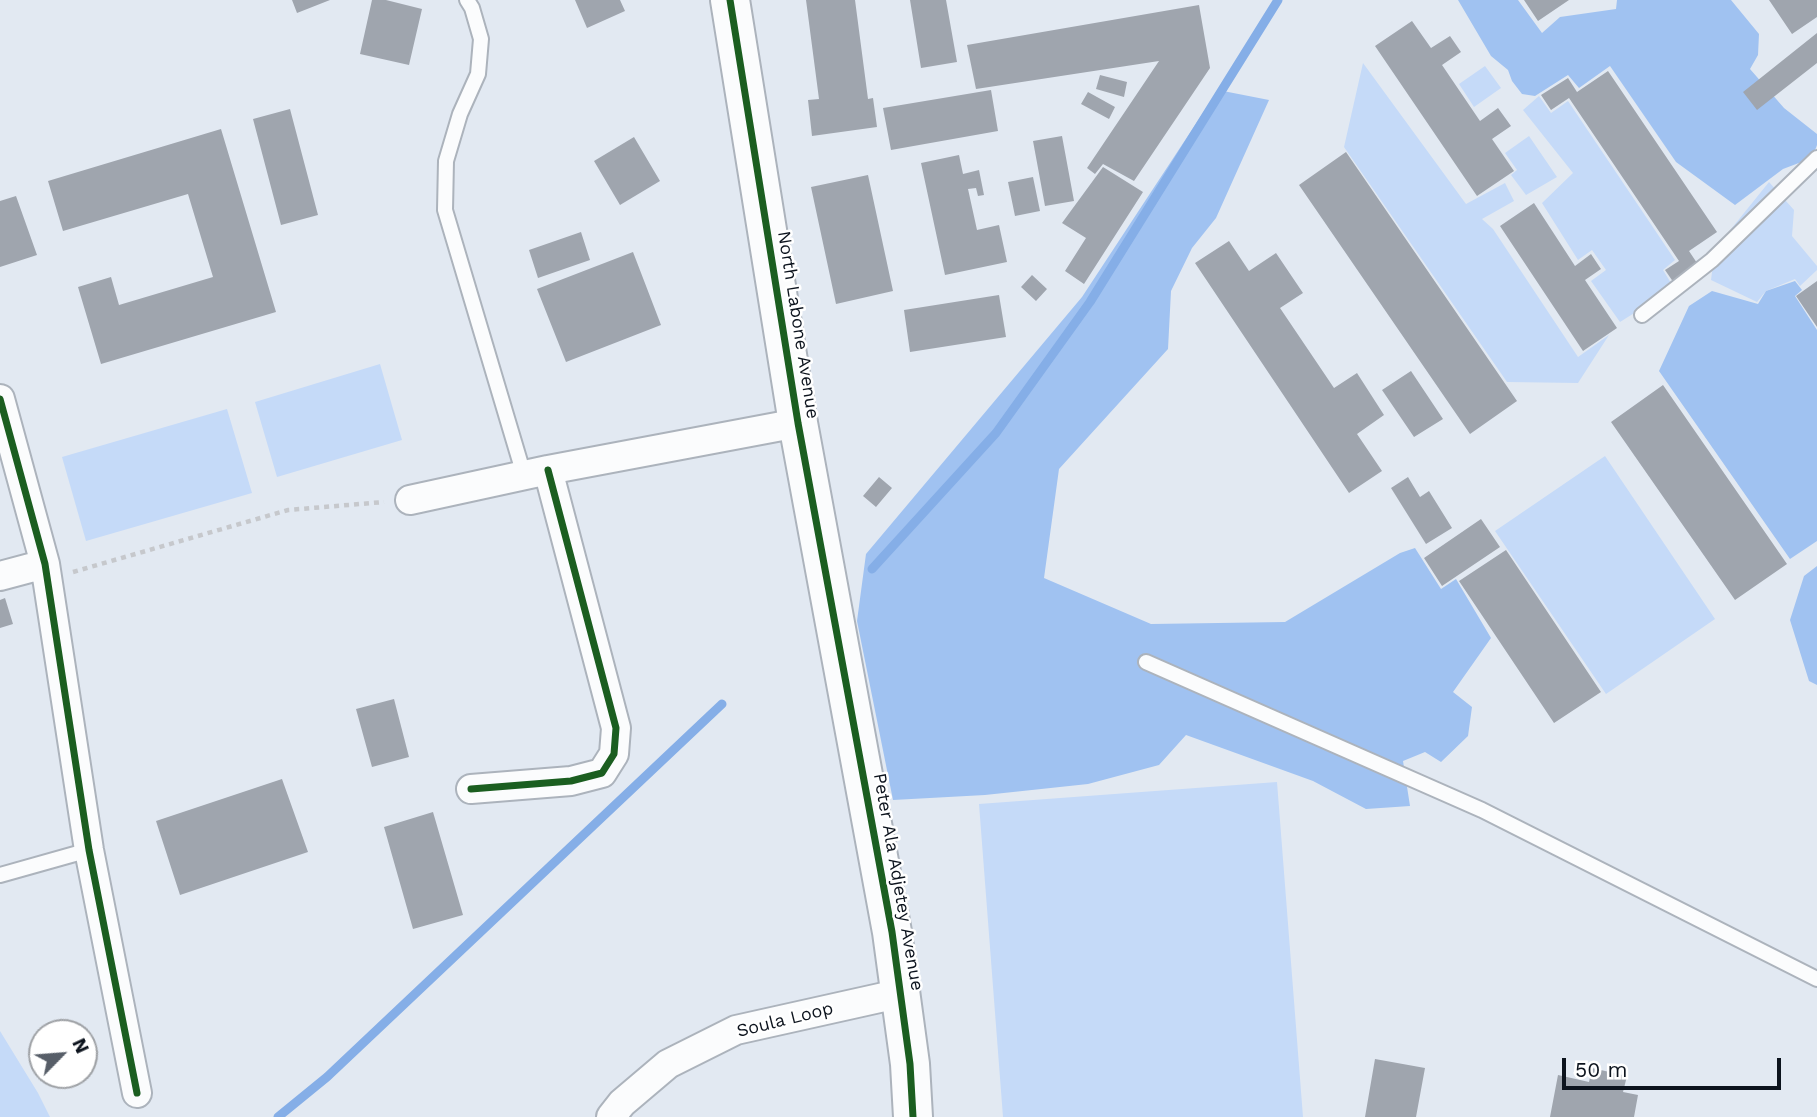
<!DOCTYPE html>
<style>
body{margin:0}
#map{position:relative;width:1817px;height:1117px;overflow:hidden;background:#e2e9f2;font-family:"Work Sans",sans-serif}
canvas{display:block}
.north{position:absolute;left:28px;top:1019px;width:70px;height:70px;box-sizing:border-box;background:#fff;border:2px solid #9ea1a5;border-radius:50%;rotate:65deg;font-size:19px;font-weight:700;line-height:28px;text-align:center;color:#0c131d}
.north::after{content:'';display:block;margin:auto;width:24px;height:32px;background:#575e68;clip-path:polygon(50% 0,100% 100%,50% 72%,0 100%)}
.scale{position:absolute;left:1562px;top:1058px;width:219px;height:32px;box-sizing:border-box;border:4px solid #0c131d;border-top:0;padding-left:9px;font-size:21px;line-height:24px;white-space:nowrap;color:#0c131d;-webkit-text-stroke:5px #fff;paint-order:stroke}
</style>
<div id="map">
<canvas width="1817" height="1117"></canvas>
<div class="north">N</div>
<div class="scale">50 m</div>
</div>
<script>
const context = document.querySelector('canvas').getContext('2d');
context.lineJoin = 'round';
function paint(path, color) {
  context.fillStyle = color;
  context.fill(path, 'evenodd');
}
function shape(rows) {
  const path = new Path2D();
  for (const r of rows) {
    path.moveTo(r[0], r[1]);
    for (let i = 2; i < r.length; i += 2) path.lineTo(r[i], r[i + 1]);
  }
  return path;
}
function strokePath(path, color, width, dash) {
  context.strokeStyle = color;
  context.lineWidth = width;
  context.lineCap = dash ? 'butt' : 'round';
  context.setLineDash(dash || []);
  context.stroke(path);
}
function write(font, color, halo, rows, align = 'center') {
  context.font = font + ' "Work Sans",sans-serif';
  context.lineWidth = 5;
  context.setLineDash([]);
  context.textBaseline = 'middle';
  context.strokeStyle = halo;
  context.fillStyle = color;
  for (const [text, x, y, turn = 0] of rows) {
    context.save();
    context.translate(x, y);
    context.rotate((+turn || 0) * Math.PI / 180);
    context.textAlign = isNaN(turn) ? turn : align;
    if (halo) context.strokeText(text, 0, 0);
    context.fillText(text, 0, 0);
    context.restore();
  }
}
paint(shape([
 [1363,63,1466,204,1505,183,1514,201,1482,219,1493,229,1578,357,1609,335,1578,383,1507,382,1344,147],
 [1485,66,1501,88,1474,107,1459,84],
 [1539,96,1551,113,1568,101,1675,260,1663,270,1674,288,1620,322,1591,281,1606,270,1592,250,1578,260,1542,203,1573,173,1523,110],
 [1529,136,1557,177,1526,195,1511,175,1517,170,1505,153],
 [1769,182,1794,210,1792,236,1817,266,1817,270,1800,286,1795,279,1766,291,1757,302,1711,280,1715,249],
 [380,364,402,440,277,477,255,402],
 [227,409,252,493,86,541,62,457],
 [1605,456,1715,619,1606,694,1495,531],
 [1277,782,1303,1117,1003,1117,979,804],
 [0,1031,38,1093,50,1117,0,1117]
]), '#c5daf8');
paint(shape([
 [1458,0,1518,0,1542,33,1560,17,1616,9,1617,0,1731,0,1759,34,1758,55,1750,69,1784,108,1817,134,1817,145,1812,158,1783,169,1735,205,1676,162,1610,66,1579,88,1568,75,1535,96,1522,94,1512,81,1508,70,1491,56],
 [1218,90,1269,100,1216,218,1192,248,1171,291,1168,349,1059,469,1044,578,1151,624,1285,622,1400,553,1415,548,1441,589,1456,579,1491,638,1453,692,1472,707,1468,736,1441,762,1425,752,1403,761,1410,806,1366,809,1313,781,1186,735,1159,765,1088,784,985,795,893,800,857,621,866,554,1082,297],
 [1795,281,1802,290,1795,296,1817,330,1817,541,1790,559,1659,371,1689,306,1712,291,1758,304,1766,291],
 [1817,566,1817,685,1809,681,1790,620,1804,576]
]), '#a0c2f1');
strokePath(shape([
 [872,569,996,433,1090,302,1278,0],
 [278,1117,327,1077,722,704]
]), '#85aee7', 9);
paint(shape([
 [292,0,330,0,297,13],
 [372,0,386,0,422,9,409,65,360,54],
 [575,0,620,0,625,11,587,28],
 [806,0,855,0,868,99,873,98,877,127,812,136,808,100,819,99],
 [910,0,946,0,957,62,921,68],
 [1524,0,1569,0,1538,21],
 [1769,0,1817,0,1817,17,1792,34],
 [1199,5,1210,68,1134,181,1103,164,1095,174,1087,168,1159,61,976,89,967,45],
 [1412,21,1431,48,1450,36,1461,52,1442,65,1480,121,1498,108,1511,126,1492,139,1514,171,1477,196,1375,46],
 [1817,33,1817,63,1757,110,1743,92],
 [1608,71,1717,232,1689,251,1701,269,1676,286,1665,270,1679,261,1569,98,1551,110,1541,95,1568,78,1577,92],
 [1100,75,1127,82,1124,97,1096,89],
 [991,90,998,131,891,150,883,108],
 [1088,92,1115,107,1109,119,1081,104],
 [290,109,318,215,281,225,253,119],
 [221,129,276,312,101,364,78,287,111,277,119,305,213,277,188,194,63,231,48,181],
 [1062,136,1074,201,1045,206,1033,141],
 [634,137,660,181,620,205,594,161],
 [1346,152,1517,401,1470,434,1299,185],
 [959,155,963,174,979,170,984,195,978,196,976,188,968,189,977,230,999,225,1007,262,945,275,921,163],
 [1103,167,1143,192,1084,284,1065,271,1086,238,1062,223],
 [868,175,893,291,836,304,811,187],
 [1033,177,1040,211,1015,216,1008,182],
 [16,196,37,255,0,267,0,201],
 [1534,203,1575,266,1591,254,1601,269,1585,280,1617,328,1583,351,1500,226],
 [581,232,590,260,538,278,529,250],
 [1229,241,1249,271,1276,253,1303,293,1280,308,1334,388,1357,373,1384,415,1357,434,1382,471,1349,493,1195,263],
 [633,252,661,325,566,362,537,289],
 [1032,275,1047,289,1036,301,1021,287],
 [1817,281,1817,327,1796,296],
 [999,295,1006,337,910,352,904,310],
 [1411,371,1443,419,1414,437,1382,390],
 [1663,385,1787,564,1735,600,1611,422],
 [879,477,892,488,876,507,863,496],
 [1408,477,1420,497,1429,491,1452,528,1426,544,1391,488],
 [1481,519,1500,547,1442,586,1424,558],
 [1506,550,1601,692,1554,723,1459,581],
 [5,598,13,624,0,628,0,600],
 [394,699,409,757,372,767,356,709],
 [282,779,308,852,180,895,156,821],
 [433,812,463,915,413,929,384,827],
 [1375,1059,1425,1068,1416,1117,1365,1117],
 [1592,1068,1627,1076,1623,1092,1638,1095,1634,1117,1550,1117,1558,1075,1589,1082]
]), '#9fa5ae');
const lane = shape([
 [467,0,472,8,481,39,478,74,460,114,446,161,445,210,524,475],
 [1642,315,1712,260,1817,158],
 [1146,662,1482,810,1817,979],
 [0,875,89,850]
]);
const street = shape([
 [0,399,45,564,89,850,137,1093],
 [410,500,548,470,798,423],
 [0,576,45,564],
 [471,789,571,781,602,773,614,754,616,728,548,470],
 [611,1117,622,1103,668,1064,736,1030,902,993]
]);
const secondary = shape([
 [730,0,798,423,892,932,910,1064,913,1117]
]);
strokePath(lane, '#acb3bc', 18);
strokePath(street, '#acb3bc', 32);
strokePath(secondary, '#acb3bc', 42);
strokePath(shape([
 [73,572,288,510,384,502]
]), '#c6c8cc', 4.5, [5, 5]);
strokePath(lane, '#fbfcfd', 14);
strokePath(street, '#fbfcfd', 28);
strokePath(secondary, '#fbfcfd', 38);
strokePath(shape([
 [730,0,798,423,892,932,910,1064,913,1117],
 [0,399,45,564,89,850,137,1093],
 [471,789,571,781,602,773,614,754,616,728,548,470]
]), '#1b5e20', 7);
write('18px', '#0c131d', '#fff', [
 ["North Labone Avenue",798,325,81],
 ["Peter Ala Adjetey Avenue",898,882,80],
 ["Soula Loop",785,1020,-14]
]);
</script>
